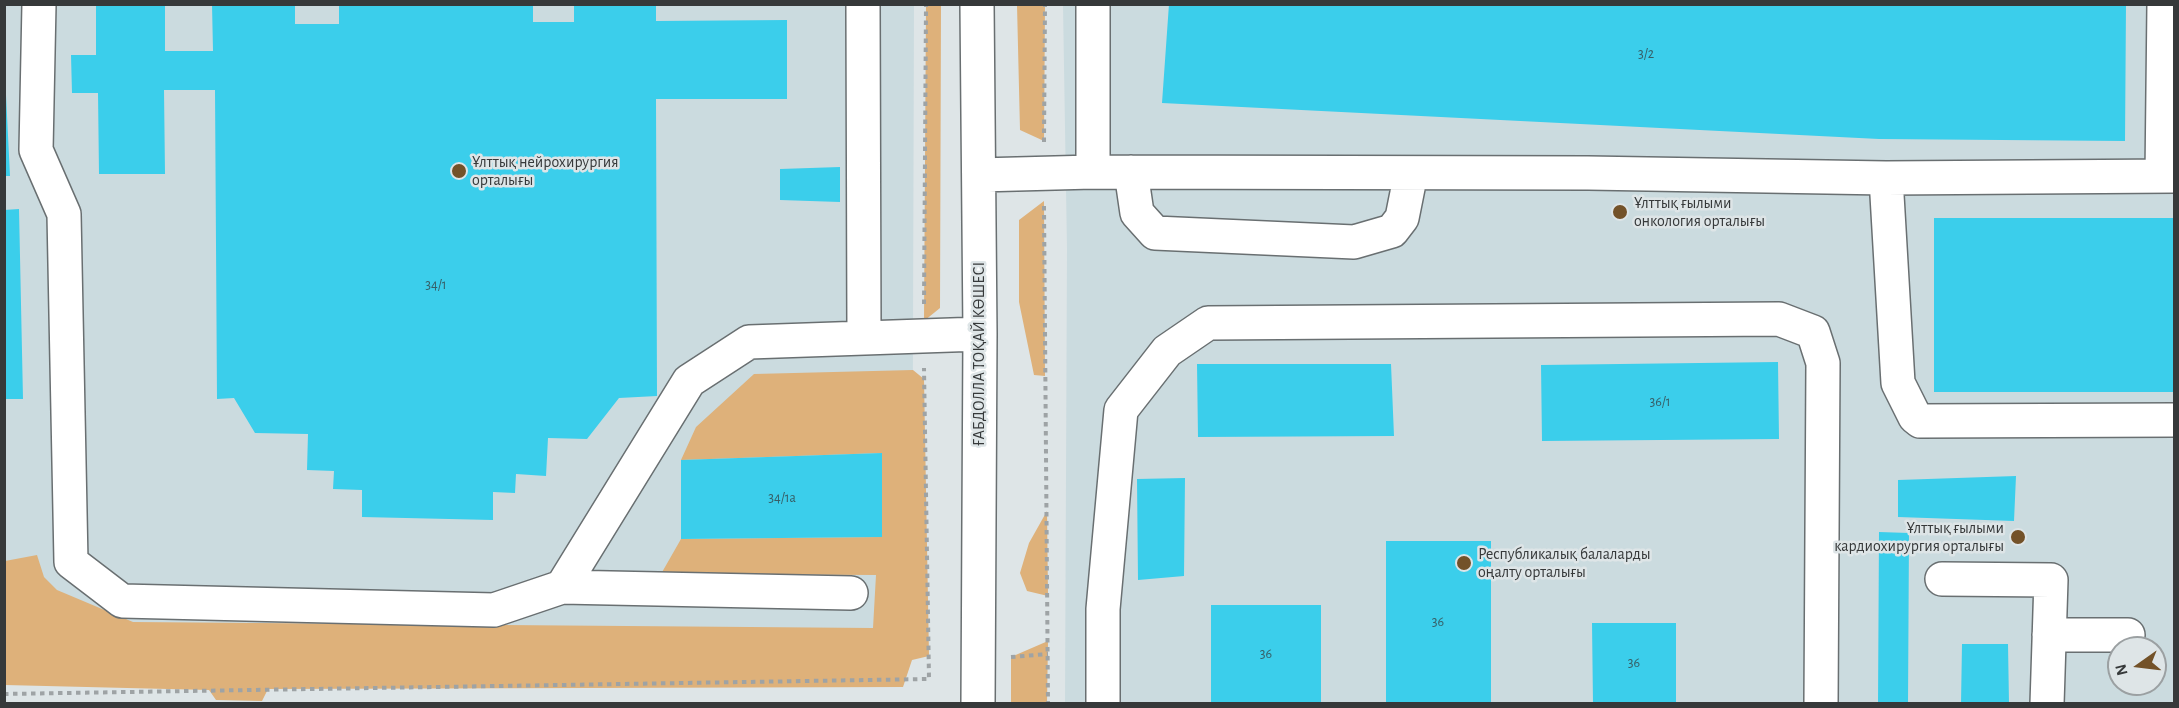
<!DOCTYPE html>
<meta charset="utf-8">
<style>
body{margin:0}
#map{position:relative;width:2179px;height:708px;overflow:hidden;background:#dee5e7;font-family:"Alegreya Sans",sans-serif}
canvas{display:block}
.frame{position:absolute;inset:0;border:6px solid #36393a;pointer-events:none}
.north{position:absolute;left:2107px;top:636px;width:60px;height:60px;box-sizing:border-box;background:#dee5e7;border:2px solid #9ba0a2;border-radius:50%;rotate:256deg;font-size:16px;font-weight:700;line-height:24px;text-align:center;color:#36393a}
.north::after{content:'';display:block;margin:auto;width:21px;height:27px;background:#735229;clip-path:polygon(50% 0,100% 100%,50% 72%,0 100%)}
</style>
<div id="map">
<canvas width="2179" height="708"></canvas>
<div class="frame"></div>
<div class="north">N</div>
</div>
<script>
const context = document.querySelector('canvas').getContext('2d');
context.lineJoin = 'round';
function paint(path, color) {
  context.fillStyle = color;
  context.fill(path, 'evenodd');
}
function shape(rows) {
  const path = new Path2D();
  for (const r of rows) {
    path.moveTo(r[0], r[1]);
    for (let i = 2; i < r.length; i += 2) path.lineTo(r[i], r[i + 1]);
  }
  return path;
}
function strokePath(path, color, width, dash) {
  context.strokeStyle = color;
  context.lineWidth = width;
  context.lineCap = dash ? 'butt' : 'round';
  context.setLineDash(dash || []);
  context.stroke(path);
}
function write(font, color, halo, rows, align = 'center') {
  context.font = font + ' "Alegreya Sans",sans-serif';
  context.lineWidth = 5;
  context.setLineDash([]);
  context.textBaseline = 'middle';
  context.strokeStyle = halo;
  context.fillStyle = color;
  for (const [text, x, y, turn = 0] of rows) {
    context.save();
    context.translate(x, y);
    context.rotate((+turn || 0) * Math.PI / 180);
    context.textAlign = isNaN(turn) ? turn : align;
    if (halo) context.strokeText(text, 0, 0);
    context.fillText(text, 0, 0);
    context.restore();
  }
}
paint(shape([
 [5,5,914,5,912,660,5,658],
 [1063,5,2174,5,2174,703,1065,703,1067,249],
 [2119,648,2155,648,2155,684,2119,684]
]), '#cbdbdf');
paint(shape([
 [926,5,941,5,940,308,924,321],
 [1017,5,1045,5,1044,141,1020,130],
 [1044,201,1045,376,1034,375,1019,302,1019,220],
 [913,370,924,379,929,656,912,660,903,687,268,689,262,701,216,700,209,690,5,685,5,561,37,555,44,577,57,590,133,622,873,628,876,575,661,574,681,539,882,537,882,453,681,460,696,427,754,374],
 [1047,511,1048,596,1027,591,1020,573,1029,543],
 [1048,641,1047,703,1011,703,1011,657]
]), '#deb17a');
paint(shape([
 [96,4,165,4,165,51,213,51,212,4,295,4,295,24,339,24,339,4,533,4,533,22,574,22,574,4,656,4,656,21,787,20,787,99,656,99,657,396,619,398,587,439,548,438,546,476,516,474,515,493,493,492,493,520,362,517,362,490,333,489,334,471,307,470,308,434,255,433,234,398,217,399,215,90,164,90,165,174,99,174,98,93,72,93,71,55,96,55],
 [1169,4,2126,4,2125,141,1879,139,1162,103],
 [4,95,6,95,10,176,4,176],
 [840,167,840,202,780,200,780,169],
 [19,209,23,399,4,399,4,210],
 [1934,218,2174,218,2174,392,1934,392],
 [1778,362,1779,439,1542,441,1541,365],
 [1197,364,1391,364,1394,436,1198,437],
 [882,453,882,537,681,539,681,460],
 [2016,476,2014,521,1898,517,1898,480],
 [1185,478,1184,576,1138,580,1137,479],
 [1879,532,1909,533,1908,704,1878,704],
 [1386,541,1491,541,1491,704,1386,704],
 [1211,605,1321,605,1321,704,1211,704],
 [1592,623,1676,623,1676,704,1593,704],
 [1962,644,2008,644,2009,704,1961,704]
]), '#3bceeb');
const minor = shape([
 [39,4,36,150,64,214,71,562,122,601,494,610,562,587],
 [863,4,864,338],
 [977,4,980,334,978,704],
 [1093,4,1093,172],
 [1131,172,1137,213,1155,233,1354,242,1392,231,1402,218,1411,173],
 [979,175,1093,172,1588,173,1886,178,2174,176],
 [2162,176,2164,4],
 [1886,178,1898,383,1915,417,1920,421,2174,420],
 [1942,579,2051,580,2047,704],
 [851,593,562,587,689,381,749,342,980,334],
 [2049,635,2128,635],
 [1103,704,1103,609,1121,410,1167,351,1208,323,1779,319,1813,332,1823,363,1821,704]
]);
strokePath(minor, '#696f71', 36);
strokePath(shape([
 [1044,142,1045,4],
 [1044,206,1048,704],
 [924,304,926,4],
 [1011,657,1048,654],
 [4,694,929,679,924,368]
]), '#9ea3a5', 4, [4.5, 4.5]);
strokePath(minor, '#fff', 33);
for (const [x, y, r, color] of [
 [459,171,8,"#735229"],
 [1620,212,8,"#735229"],
 [2018,537,8,"#735229"],
 [1464,563,8,"#735229"]
]) {
  const dot = new Path2D();
  dot.arc(x, y, r, 0, 2 * Math.PI);
  context.fillStyle = color;
  context.fill(dot);
  strokePath(dot, '#dee5e7', 2);
}
write('14px', '#375e66', null, [
 ["3/2",1646,54],
 ["34/1",436,285],
 ["36/1",1660,402],
 ["34/1а",782,498],
 ["36",1438,622],
 ["36",1266,654],
 ["36",1634,663]
]);
write('16px', '#36393a', '#dee5e7', [
 ["Ұлттық нейрохирургия",472,162],
 ["орталығы",472,180],
 ["Ұлттық ғылыми",1634,203],
 ["онкология орталығы",1634,221],
 ["Ұлттық ғылыми",2004,528,"right"],
 ["кардиохирургия орталығы",2004,546,"right"],
 ["Республикалық балаларды",1478,554],
 ["оңалту орталығы",1478,572]
], 'left');
write('16px', '#36393a', '#dee5e7', [
 ["ҒАБДОЛЛА ТОҚАЙ КӨШЕСІ",979,354,-90]
]);
</script>
